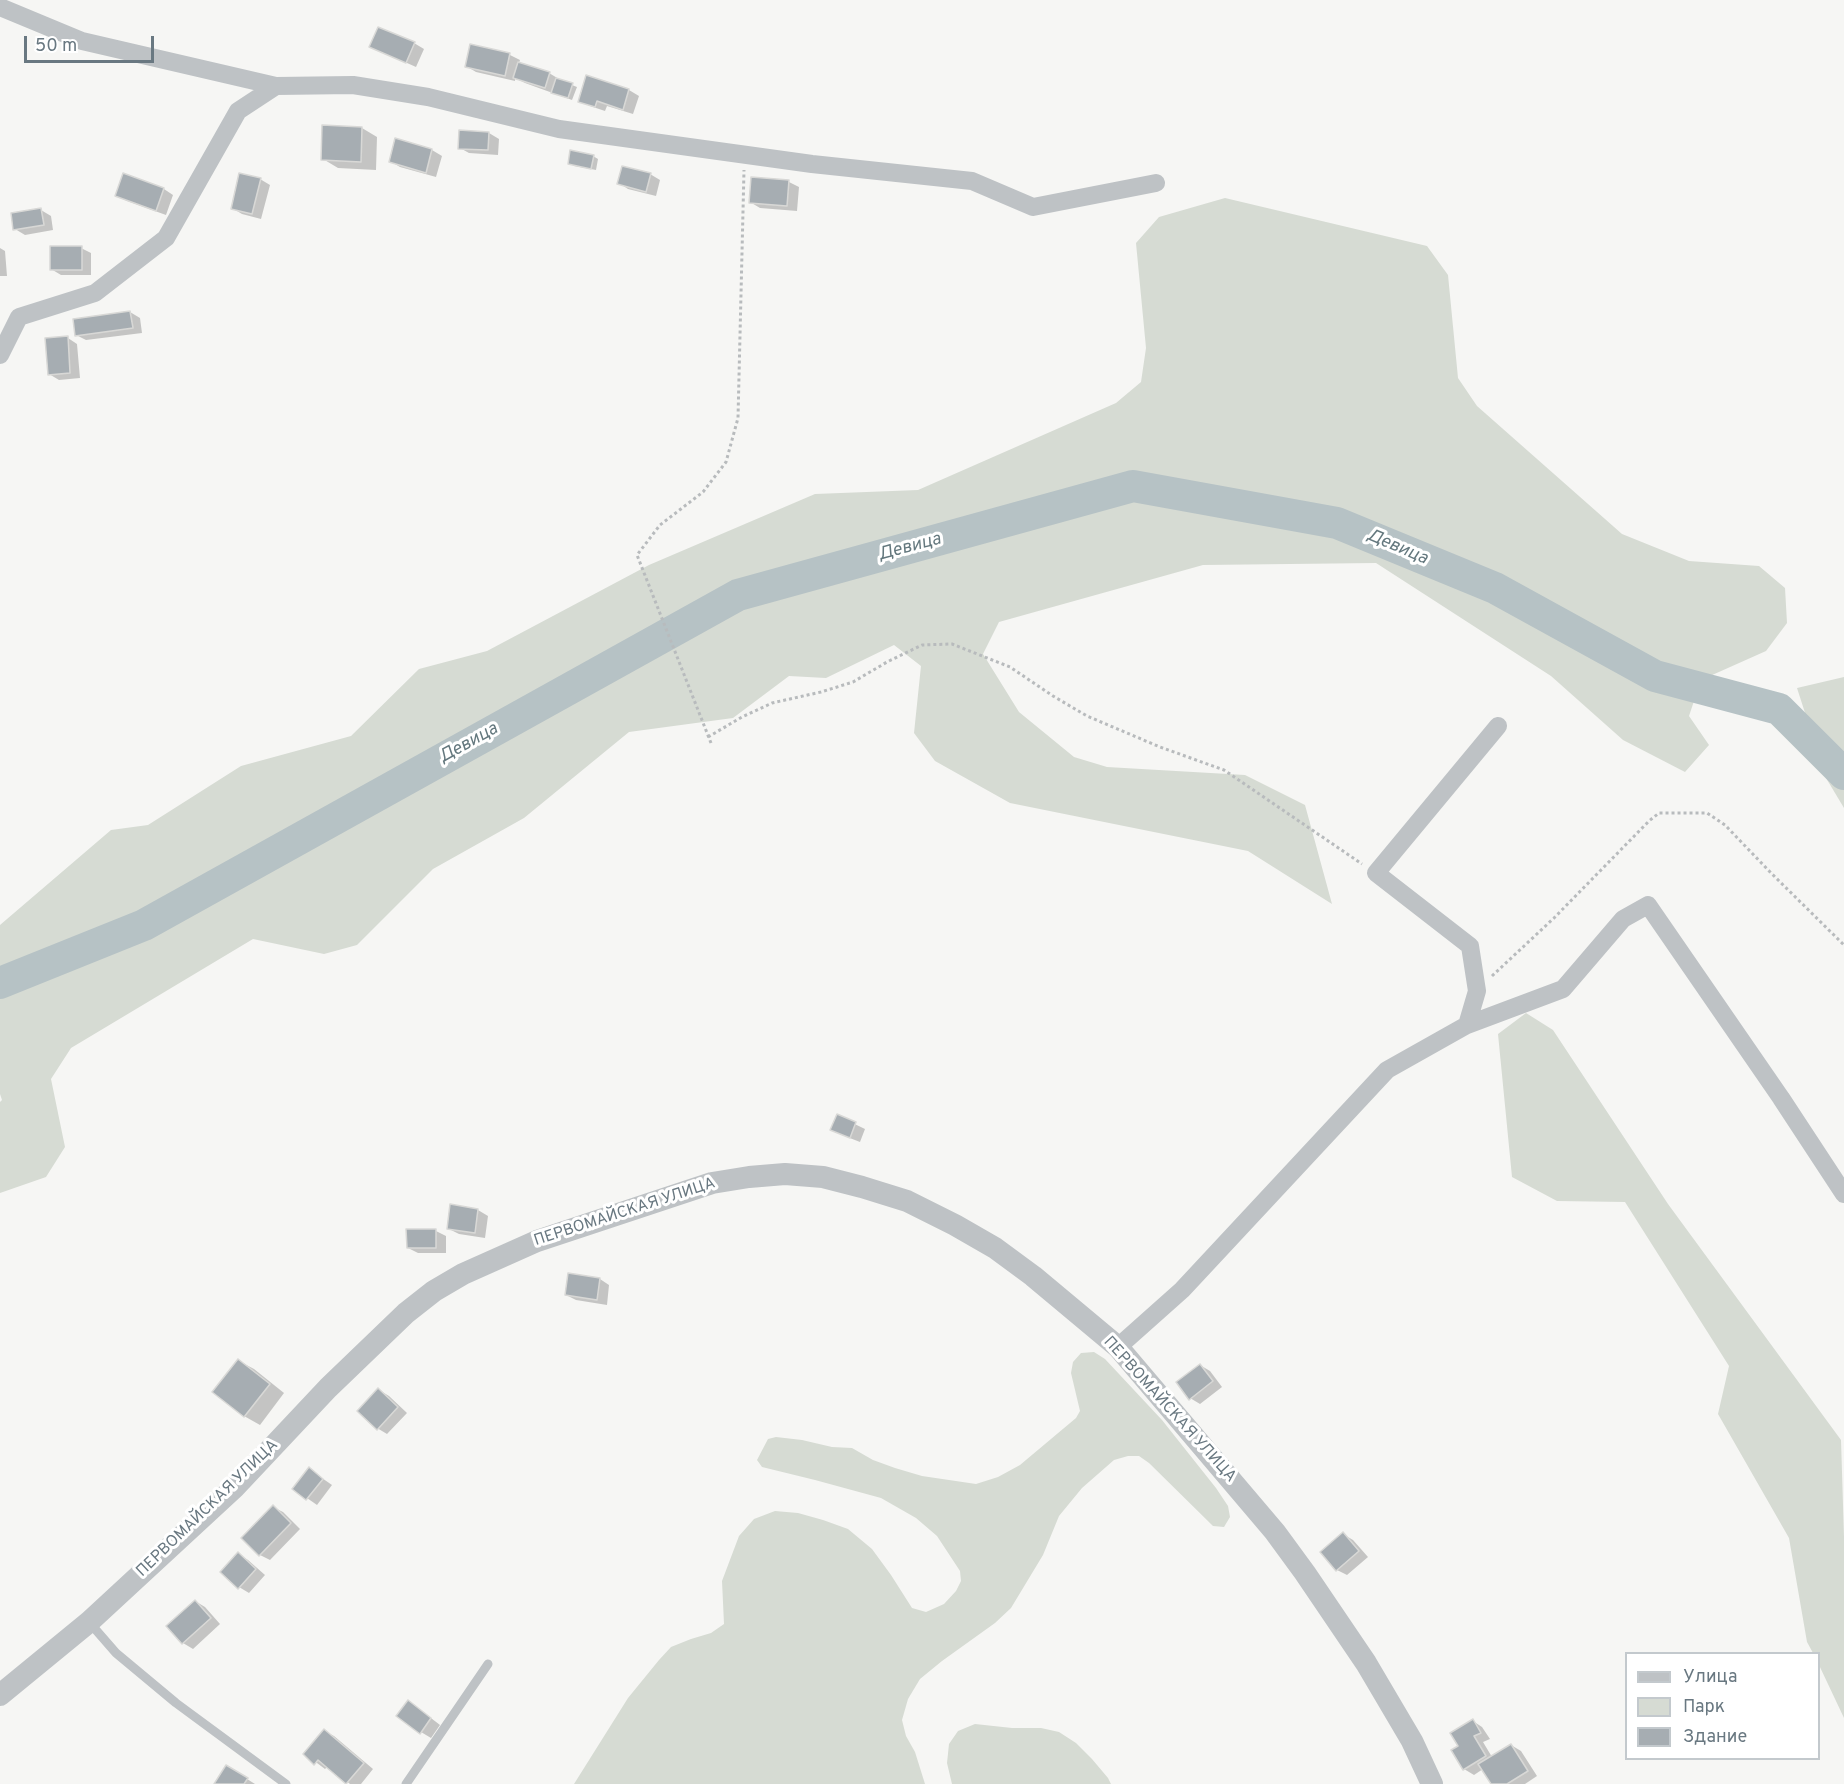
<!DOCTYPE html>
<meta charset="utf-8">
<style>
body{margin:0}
#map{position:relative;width:1844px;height:1784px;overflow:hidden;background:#f6f6f4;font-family:Overpass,sans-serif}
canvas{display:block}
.legend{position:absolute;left:1625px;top:1652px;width:195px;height:108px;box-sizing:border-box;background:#fff;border:2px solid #c3c9cd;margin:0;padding:8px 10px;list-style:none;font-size:18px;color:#697881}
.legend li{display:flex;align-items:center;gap:12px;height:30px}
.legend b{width:30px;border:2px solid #c3c9cd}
.scale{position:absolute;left:24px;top:36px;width:130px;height:27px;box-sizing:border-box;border:3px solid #697881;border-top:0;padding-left:8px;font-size:18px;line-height:21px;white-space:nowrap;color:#697881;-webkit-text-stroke:4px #fff;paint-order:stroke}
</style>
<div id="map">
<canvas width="1844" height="1784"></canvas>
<ul class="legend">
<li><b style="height:8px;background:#bec2c5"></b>Улица</li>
<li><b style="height:16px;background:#d6dbd3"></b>Парк</li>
<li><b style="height:16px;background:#a6adb2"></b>Здание</li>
</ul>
<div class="scale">50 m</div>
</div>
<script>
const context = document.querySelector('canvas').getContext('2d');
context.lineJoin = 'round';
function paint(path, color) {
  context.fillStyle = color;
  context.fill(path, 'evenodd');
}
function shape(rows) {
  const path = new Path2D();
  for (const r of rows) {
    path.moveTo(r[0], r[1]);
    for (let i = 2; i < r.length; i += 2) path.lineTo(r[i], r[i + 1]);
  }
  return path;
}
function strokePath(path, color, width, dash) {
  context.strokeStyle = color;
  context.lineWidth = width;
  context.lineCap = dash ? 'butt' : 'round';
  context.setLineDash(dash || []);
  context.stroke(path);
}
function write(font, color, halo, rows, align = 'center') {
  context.font = font + ' Overpass,sans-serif';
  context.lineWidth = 6;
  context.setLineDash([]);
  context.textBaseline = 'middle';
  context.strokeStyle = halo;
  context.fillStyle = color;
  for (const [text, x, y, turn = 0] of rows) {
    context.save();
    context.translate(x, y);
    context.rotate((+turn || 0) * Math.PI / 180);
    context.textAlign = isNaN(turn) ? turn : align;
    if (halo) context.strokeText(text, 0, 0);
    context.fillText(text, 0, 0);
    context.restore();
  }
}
paint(shape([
 [1225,198,1427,246,1448,275,1458,378,1477,406,1622,534,1689,561,1759,566,1785,588,1787,623,1766,651,1701,680,1689,716,1709,745,1685,772,1623,740,1551,676,1376,563,1203,565,999,622,983,654,1019,712,1074,757,1107,767,1245,775,1305,805,1332,904,1248,851,1010,803,935,761,914,733,921,666,894,645,826,678,789,676,733,718,629,732,524,818,433,869,357,945,324,954,253,939,71,1048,51,1079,65,1147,46,1177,0,1193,0,1102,2,1100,0,1094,0,925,111,830,148,825,241,766,351,736,419,669,487,651,649,565,815,494,918,490,1116,403,1141,382,1146,348,1136,243,1159,217],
 [1844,677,1844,808,1826,778,1797,688],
 [1526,1013,1553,1030,1668,1204,1841,1440,1844,1537,1844,1718,1819,1665,1818,1654,1813,1653,1807,1642,1789,1538,1718,1414,1729,1366,1625,1202,1557,1201,1512,1177,1498,1034],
 [1094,1352,1105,1359,1162,1420,1216,1488,1228,1506,1230,1517,1224,1527,1213,1526,1149,1463,1139,1456,1128,1456,1114,1460,1082,1488,1059,1516,1043,1555,1011,1608,995,1623,942,1661,920,1679,908,1699,902,1720,906,1736,915,1752,925,1784,574,1784,628,1698,659,1660,671,1647,691,1639,711,1633,724,1624,722,1581,739,1536,754,1519,775,1511,798,1513,823,1520,848,1529,872,1549,891,1575,912,1608,926,1612,944,1604,956,1591,961,1581,960,1571,937,1536,916,1518,881,1498,815,1480,762,1467,757,1460,768,1439,776,1437,802,1440,832,1447,852,1448,873,1460,895,1468,922,1476,976,1484,998,1477,1020,1465,1076,1418,1080,1411,1071,1373,1073,1362,1081,1353],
 [975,1724,1012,1728,1041,1728,1059,1732,1076,1743,1092,1759,1108,1778,1111,1784,952,1784,947,1763,949,1744,958,1731]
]), '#d6dbd3');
paint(shape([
 [414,43,424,49,416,67,371,47],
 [471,46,510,55,520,60,519,63,549,73,559,79,559,80,572,85,577,87,572,100,525,83,515,78,515,81,476,72,466,66],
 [587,77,629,90,639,96,633,114,607,106,605,111,590,106,580,101],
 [362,128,377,137,376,170,338,168,323,159],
 [460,132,489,133,499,139,498,155,469,153,460,148],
 [396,140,432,150,442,156,436,177,400,167,390,161],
 [593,156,598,159,596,170,574,166,569,163],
 [650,174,660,180,656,196,628,189,619,183],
 [124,175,164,189,173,195,166,215,127,201,117,196],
 [260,179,270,185,261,219,242,214,232,208],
 [789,182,799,187,797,211,760,208,750,202],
 [41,210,51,216,53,230,25,235,15,229],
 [0,248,5,251,7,276,0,276],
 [81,248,91,253,91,275,61,275,51,269],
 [130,312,140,318,142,333,86,340,76,335],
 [68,338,77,344,80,378,59,380,49,374],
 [838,1116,865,1129,860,1142,842,1135],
 [452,1206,478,1210,488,1216,485,1238,459,1234,449,1229],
 [436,1231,446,1236,446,1253,418,1253,408,1248],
 [600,1279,609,1285,607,1305,576,1300,566,1295],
 [239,1361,254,1369,284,1393,260,1425,244,1416],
 [1200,1365,1210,1371,1222,1387,1200,1404,1190,1398],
 [379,1390,389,1396,407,1413,387,1434,377,1428],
 [309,1469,332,1485,317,1505,294,1489],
 [273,1507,283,1512,300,1529,270,1560,260,1555],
 [1343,1534,1353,1540,1368,1557,1347,1575,1337,1570],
 [238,1554,248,1560,265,1575,249,1593,239,1587],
 [195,1601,205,1607,220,1624,193,1649,183,1643,168,1626],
 [418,1708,440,1725,431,1738,421,1732],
 [1473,1721,1482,1727,1490,1739,1483,1742,1492,1757,1511,1745,1521,1751,1537,1776,1525,1784,1492,1784,1483,1769,1474,1775,1464,1769,1460,1747],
 [324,1731,334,1736,373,1769,361,1784,350,1784,328,1766,325,1769,305,1754],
 [236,1772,255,1784,216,1784]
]), '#0003');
strokePath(shape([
 [0,983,144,925,738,595,1133,486,1337,523,1495,588,1655,676,1779,709,1844,774]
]), '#b6c2c5', 32);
const building = shape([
 [378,27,415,42,406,63,369,47,378,27],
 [470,44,510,53,505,76,465,67,470,44],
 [518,62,550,72,545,88,513,78,518,62],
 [586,75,629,89,623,110,597,101,595,107,578,102,586,75],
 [556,78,573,83,568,98,551,93,556,78],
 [322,125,362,127,361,162,321,160,322,125],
 [459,130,489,132,488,150,458,149,459,130],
 [395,138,432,149,426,173,389,162,395,138],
 [570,150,594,155,591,169,568,164,570,150],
 [622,166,651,173,646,192,617,184,622,166],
 [123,173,164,188,156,211,115,196,123,173],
 [239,173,261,178,252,214,231,209,239,173],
 [751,177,789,180,787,206,749,203,751,177],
 [41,208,44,225,13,230,11,213,41,208],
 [50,246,82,246,82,270,50,270,50,246],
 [130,311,133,328,75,336,73,319,130,311],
 [68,336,70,373,48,375,45,338,68,336],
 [837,1114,856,1122,850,1138,830,1130,837,1114],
 [450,1204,478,1209,475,1233,447,1229,450,1204],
 [406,1229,436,1229,436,1248,407,1248,406,1229],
 [568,1273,600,1278,597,1300,565,1295,568,1273],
 [238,1359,270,1384,244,1417,212,1392,238,1359],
 [1200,1364,1213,1381,1189,1400,1176,1382,1200,1364],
 [378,1388,398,1407,377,1430,357,1411,378,1388],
 [309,1467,323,1479,306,1500,292,1489,309,1467],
 [273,1505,291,1523,259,1556,241,1538,273,1505],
 [1343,1532,1359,1551,1336,1571,1320,1552,1343,1532],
 [238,1552,256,1569,238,1589,220,1572,238,1552],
 [195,1600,211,1618,182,1644,166,1626,195,1600],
 [408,1700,431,1718,420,1734,396,1716,408,1700],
 [1473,1719,1481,1733,1474,1736,1486,1756,1463,1770,1451,1750,1458,1746,1450,1733,1473,1719],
 [324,1729,364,1763,346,1784,318,1760,314,1765,303,1754,324,1729],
 [1511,1744,1528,1771,1507,1784,1491,1784,1478,1764,1511,1744],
 [226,1765,248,1778,244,1784,214,1784,226,1765]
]);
paint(building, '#a6adb2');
strokePath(building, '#d8d8d6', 1.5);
strokePath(shape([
 [708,737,742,717,772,703,821,692,853,682,887,662,922,645,952,644,1010,667,1053,696,1087,716,1160,747,1224,770,1362,864],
 [711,743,637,555,660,525,703,492,726,462,738,418,744,170],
 [1492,976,1554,918,1649,821,1659,813,1707,813,1725,825,1771,873,1844,945]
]), '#b8bbbd', 3, [3, 3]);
strokePath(shape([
 [89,1622,116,1653,176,1703,286,1784],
 [406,1784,488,1664]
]), '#bec2c5', 9);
strokePath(shape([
 [0,7,82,41,276,86,353,85,428,97,559,129,812,164,972,181,1033,207,1156,183],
 [0,355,19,317,95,293,166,238,238,111,276,86],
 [1467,1025,1477,991,1470,946,1376,873,1498,726],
 [1118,1347,1182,1290,1387,1070,1467,1025,1563,989,1623,919,1648,905,1781,1098,1844,1194]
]), '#bec2c5', 18);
strokePath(shape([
 [0,1695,89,1622,234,1488,328,1388,406,1313,434,1291,463,1274,537,1241,712,1183,749,1177,785,1174,823,1177,862,1187,907,1201,955,1225,995,1248,1033,1276,1118,1347,1275,1532,1305,1573,1366,1663,1412,1741,1432,1784]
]), '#bec2c5', 22);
write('16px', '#697881', '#fff', [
 ["ПЕРВОМАЙСКАЯ УЛИЦА",625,1213,-18],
 ["ПЕРВОМАЙСКАЯ УЛИЦА",1169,1410,48],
 ["ПЕРВОМАЙСКАЯ УЛИЦА",208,1509,-44]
]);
write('italic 18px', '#64787e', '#fff', [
 ["Девица",910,548,-15],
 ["Девица",1397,548,23],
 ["Девица",469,744,-29]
]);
</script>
